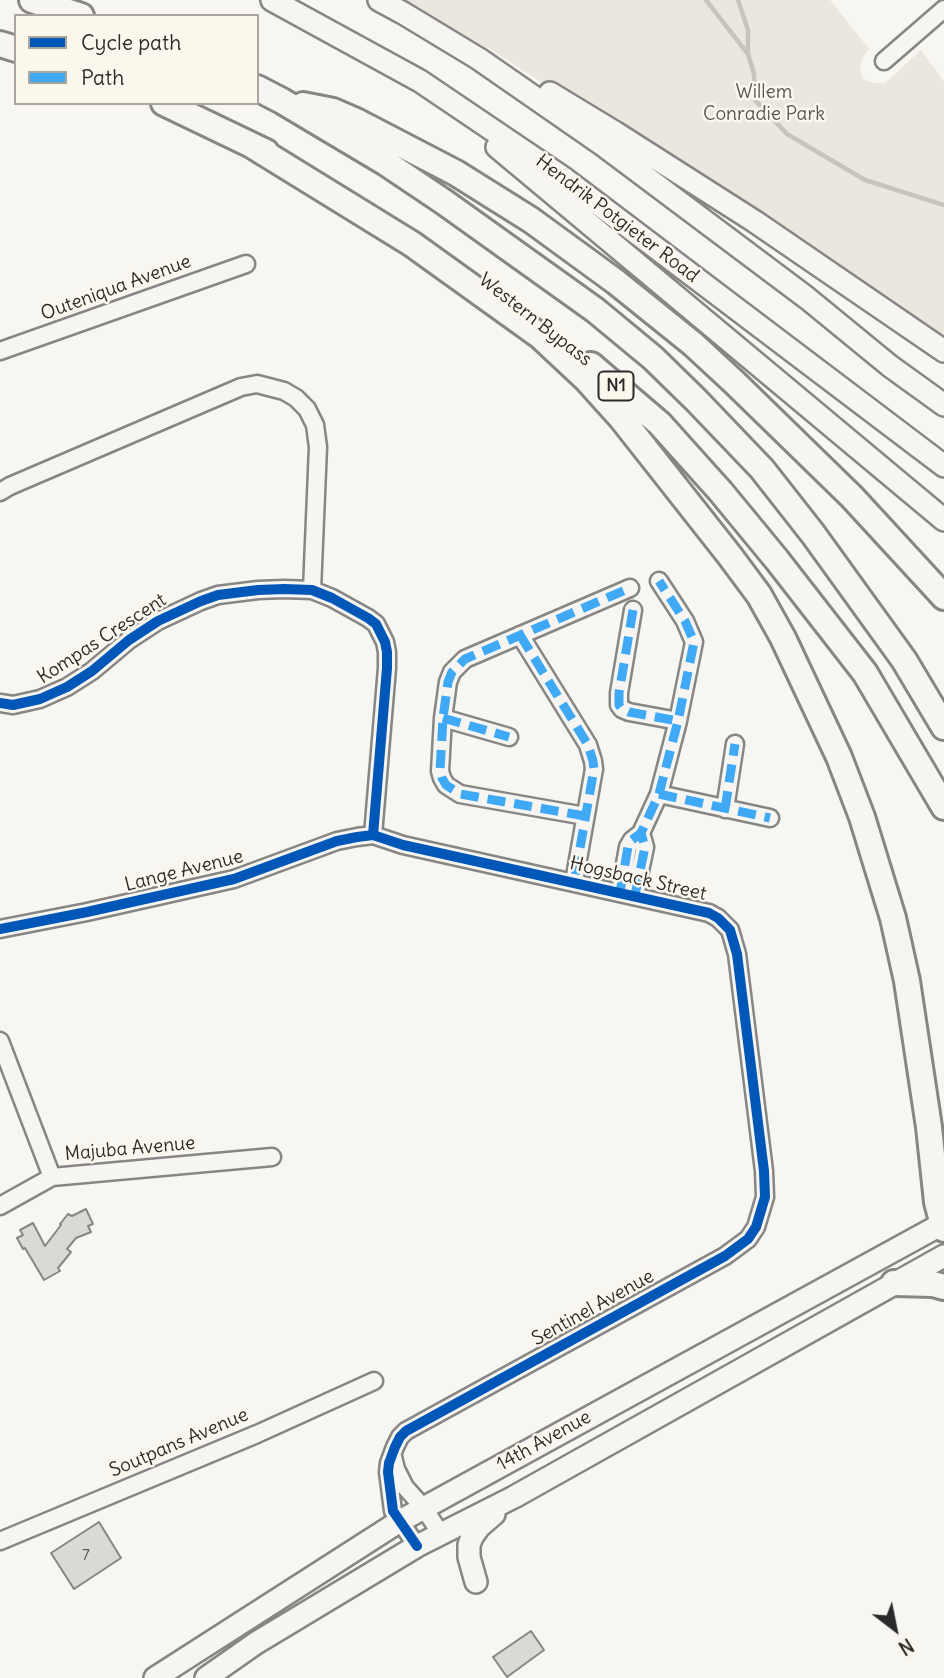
<!DOCTYPE html>
<style>
body{margin:0}
#map{position:relative;width:944px;height:1678px;overflow:hidden;background:#f8f6f0;font-family:Delius,sans-serif}
canvas{display:block}
.legend{position:absolute;left:14px;top:14px;width:245px;height:91px;box-sizing:border-box;background:#fbf7ec;border:2px solid #a8a59f;margin:0;padding:9px 12px;list-style:none;font-size:21px;color:#2b2b2b}
.legend li{display:flex;align-items:center;gap:14px;height:35px}
.legend b{width:35px;border:2px solid #a8a59f}
.north{position:absolute;left:860px;top:1594px;width:70px;height:70px;-webkit-text-stroke:5px #fbf7ec;paint-order:stroke;rotate:148deg;font-size:19px;font-weight:700;line-height:28px;text-align:center;color:#2b2b2b}
.north::after{content:'';display:block;margin:auto;width:24px;height:32px;background:#2b2b2b;clip-path:polygon(50% 0,100% 100%,50% 72%,0 100%)}
</style>
<div id="map">
<canvas width="944" height="1678"></canvas>
<ul class="legend">
<li><b style="height:9px;background:#0057b8"></b>Cycle path</li>
<li><b style="height:9px;background:#3fa9f5"></b>Path</li>
</ul>
<div class="north">N</div>
</div>
<script>
const context = document.querySelector('canvas').getContext('2d');
context.lineJoin = 'round';
function paint(path, color) {
  context.fillStyle = color;
  context.fill(path, 'evenodd');
}
function shape(rows) {
  const path = new Path2D();
  for (const r of rows) {
    path.moveTo(r[0], r[1]);
    for (let i = 2; i < r.length; i += 2) path.lineTo(r[i], r[i + 1]);
  }
  return path;
}
function strokePath(path, color, width, dash) {
  context.strokeStyle = color;
  context.lineWidth = width;
  context.lineCap = dash ? 'butt' : 'round';
  context.setLineDash(dash || []);
  context.stroke(path);
}
function write(font, color, halo, rows, align = 'center') {
  context.font = font + ' Delius,sans-serif';
  context.lineWidth = 5;
  context.setLineDash([]);
  context.textBaseline = 'middle';
  context.strokeStyle = halo;
  context.fillStyle = color;
  for (const [text, x, y, turn = 0] of rows) {
    context.save();
    context.translate(x, y);
    context.rotate((+turn || 0) * Math.PI / 180);
    context.textAlign = isNaN(turn) ? turn : align;
    if (halo) context.strokeText(text, 0, 0);
    context.fillText(text, 0, 0);
    context.restore();
  }
}
paint(shape([
 [398,0,830,0,869,49,863,57,860,66,861,73,863,79,873,83,885,83,921,50,944,81,944,334,937,342,844,276,488,48]
]), '#e9e7de');
strokePath(shape([
 [706,0,748,54],
 [738,0,748,30,748,54,754,74,755,100,787,134,865,180,944,205]
]), '#c6c4bd', 4.5);
const building = shape([
 [86,1209,93,1224,88,1226,91,1232,76,1238,67,1249,71,1252,58,1268,60,1271,44,1280,25,1248,23,1249,17,1238,23,1235,20,1230,33,1223,45,1246,61,1225,60,1224,68,1214,72,1216,86,1209],
 [99,1522,121,1558,74,1589,51,1553,99,1522],
 [531,1631,544,1650,507,1677,493,1657,531,1631]
]);
paint(building, '#dbd9d6');
strokePath(building, '#878684', 2);
const minor = shape([
 [884,61,944,9],
 [0,351,246,264],
 [0,492,10,486,241,387,257,384,284,391,296,398,307,409,315,425,318,447,312,590],
 [633,610,619,693,619,705,622,709,629,712,678,721],
 [520,635,588,745,593,761,594,769,574,882],
 [0,703,13,705,40,699,67,687,92,671,129,640,158,621,201,601,218,595,258,590,284,589,312,590,332,598,368,618,376,624,385,642,387,652,387,668,373,835],
 [443,718,509,737],
 [659,794,770,818],
 [725,809,735,744],
 [585,816,460,794,446,785,442,778,440,771,443,718,448,682,452,672,465,659,630,588],
 [620,892,628,847,632,840,641,833,659,794,678,721,694,642,685,621,659,581],
 [635,895,645,847,641,833],
 [0,929,87,912,234,879,337,841,357,837,373,835,403,845,709,913,718,918,730,930,737,954,764,1171,765,1197,756,1227,748,1239,725,1256,406,1431,400,1437,395,1447,389,1463,388,1472,393,1511,417,1546],
 [0,1041,52,1177],
 [0,1206,52,1177,272,1157],
 [393,1457,396,1469,405,1487,423,1507,441,1534],
 [0,1541,257,1434,374,1381]
]);
const major = shape([
 [272,0,420,81,565,179,944,466],
 [379,0,403,13,479,59,603,145,807,298,890,366,944,405],
 [550,93,616,133,754,221,944,351],
 [497,147,944,520],
 [476,1582,469,1557,469,1545,472,1537,479,1527,494,1514],
 [155,1678,400,1521,944,1223],
 [206,1678,256,1643,417,1546,514,1497,944,1256]
]);
const highway = shape([
 [32,0,81,16],
 [0,44,16,49],
 [257,88,282,101,386,163,444,202,595,310,653,358,696,400,762,469,813,534,904,660,944,727],
 [164,103,266,152],
 [303,105,333,111,356,121,456,173,531,220,616,282,693,344,734,382,852,497,944,597],
 [253,146,412,244,540,336,586,379,622,419,730,556,759,595,783,638,839,757,862,817,893,918,907,981,929,1127,937,1202,944,1229],
 [591,365,660,424,721,492,777,560,865,673,944,807],
 [894,1283,933,1284,944,1287]
]);
strokePath(minor, '#878684', 21);
strokePath(major, '#878684', 26);
strokePath(highway, '#878684', 30);
strokePath(minor, '#f6f5f1', 16);
strokePath(major, '#f6f5f1', 21);
strokePath(highway, '#f6f5f1', 24);
strokePath(shape([
 [633,610,619,693,619,705,622,709,629,712,678,721],
 [520,635,588,745,593,761,594,769,574,882],
 [443,718,509,737],
 [659,794,770,818],
 [725,809,735,744],
 [585,816,460,794,446,785,442,778,440,771,443,718,448,682,452,672,465,659,630,588],
 [620,892,628,847,632,840,641,833,659,794,678,721,694,642,685,621,659,581],
 [635,895,645,847,641,833]
]), '#3fa9f5', 9, [18, 9]);
strokePath(shape([
 [0,703,13,705,40,699,67,687,92,671,129,640,158,621,201,601,218,595,258,590,284,589,312,590,332,598,368,618,376,624,385,642,387,652,387,668,373,835],
 [0,929,87,912,234,879,337,841,357,837,373,835,403,845,709,913,718,918,730,930,737,954,764,1171,765,1197,756,1227,748,1239,725,1256,406,1431,400,1437,395,1447,389,1463,388,1472,393,1511,417,1546]
]), '#0057b8', 10);
write('16px', '#575656', null, [
 ["7",86,1555]
]);
for (const [x, y, w] of [
 [616,386,35]
]) {
  const box = new Path2D();
  box.roundRect(x - w / 2, y - 14.5, w, 29, 5);
  context.fillStyle = '#fbf7ec';
  context.fill(box);
  strokePath(box, '#2b2b2b', 2);
}
write('bold 18px', '#2b2b2b', null, [
 ["N1",616,386]
]);
write('19px', '#585754', '#fbf7ec', [
 ["Willem",764,93],
 ["Conradie Park",764,115]
]);
write('19px', '#2b2b2b', '#fbf7ec', [
 ["Hendrik Potgieter Road",617,219,37],
 ["Outeniqua Avenue",116,288,-20],
 ["Western Bypass",535,320,38],
 ["Kompas Crescent",102,639,-33],
 ["Lange Avenue",184,871,-14],
 ["Hogsback Street",638,879,13],
 ["Majuba Avenue",130,1149,-5],
 ["Sentinel Avenue",593,1308,-29],
 ["14th Avenue",544,1441,-29],
 ["Soutpans Avenue",179,1443,-23]
]);
</script>
